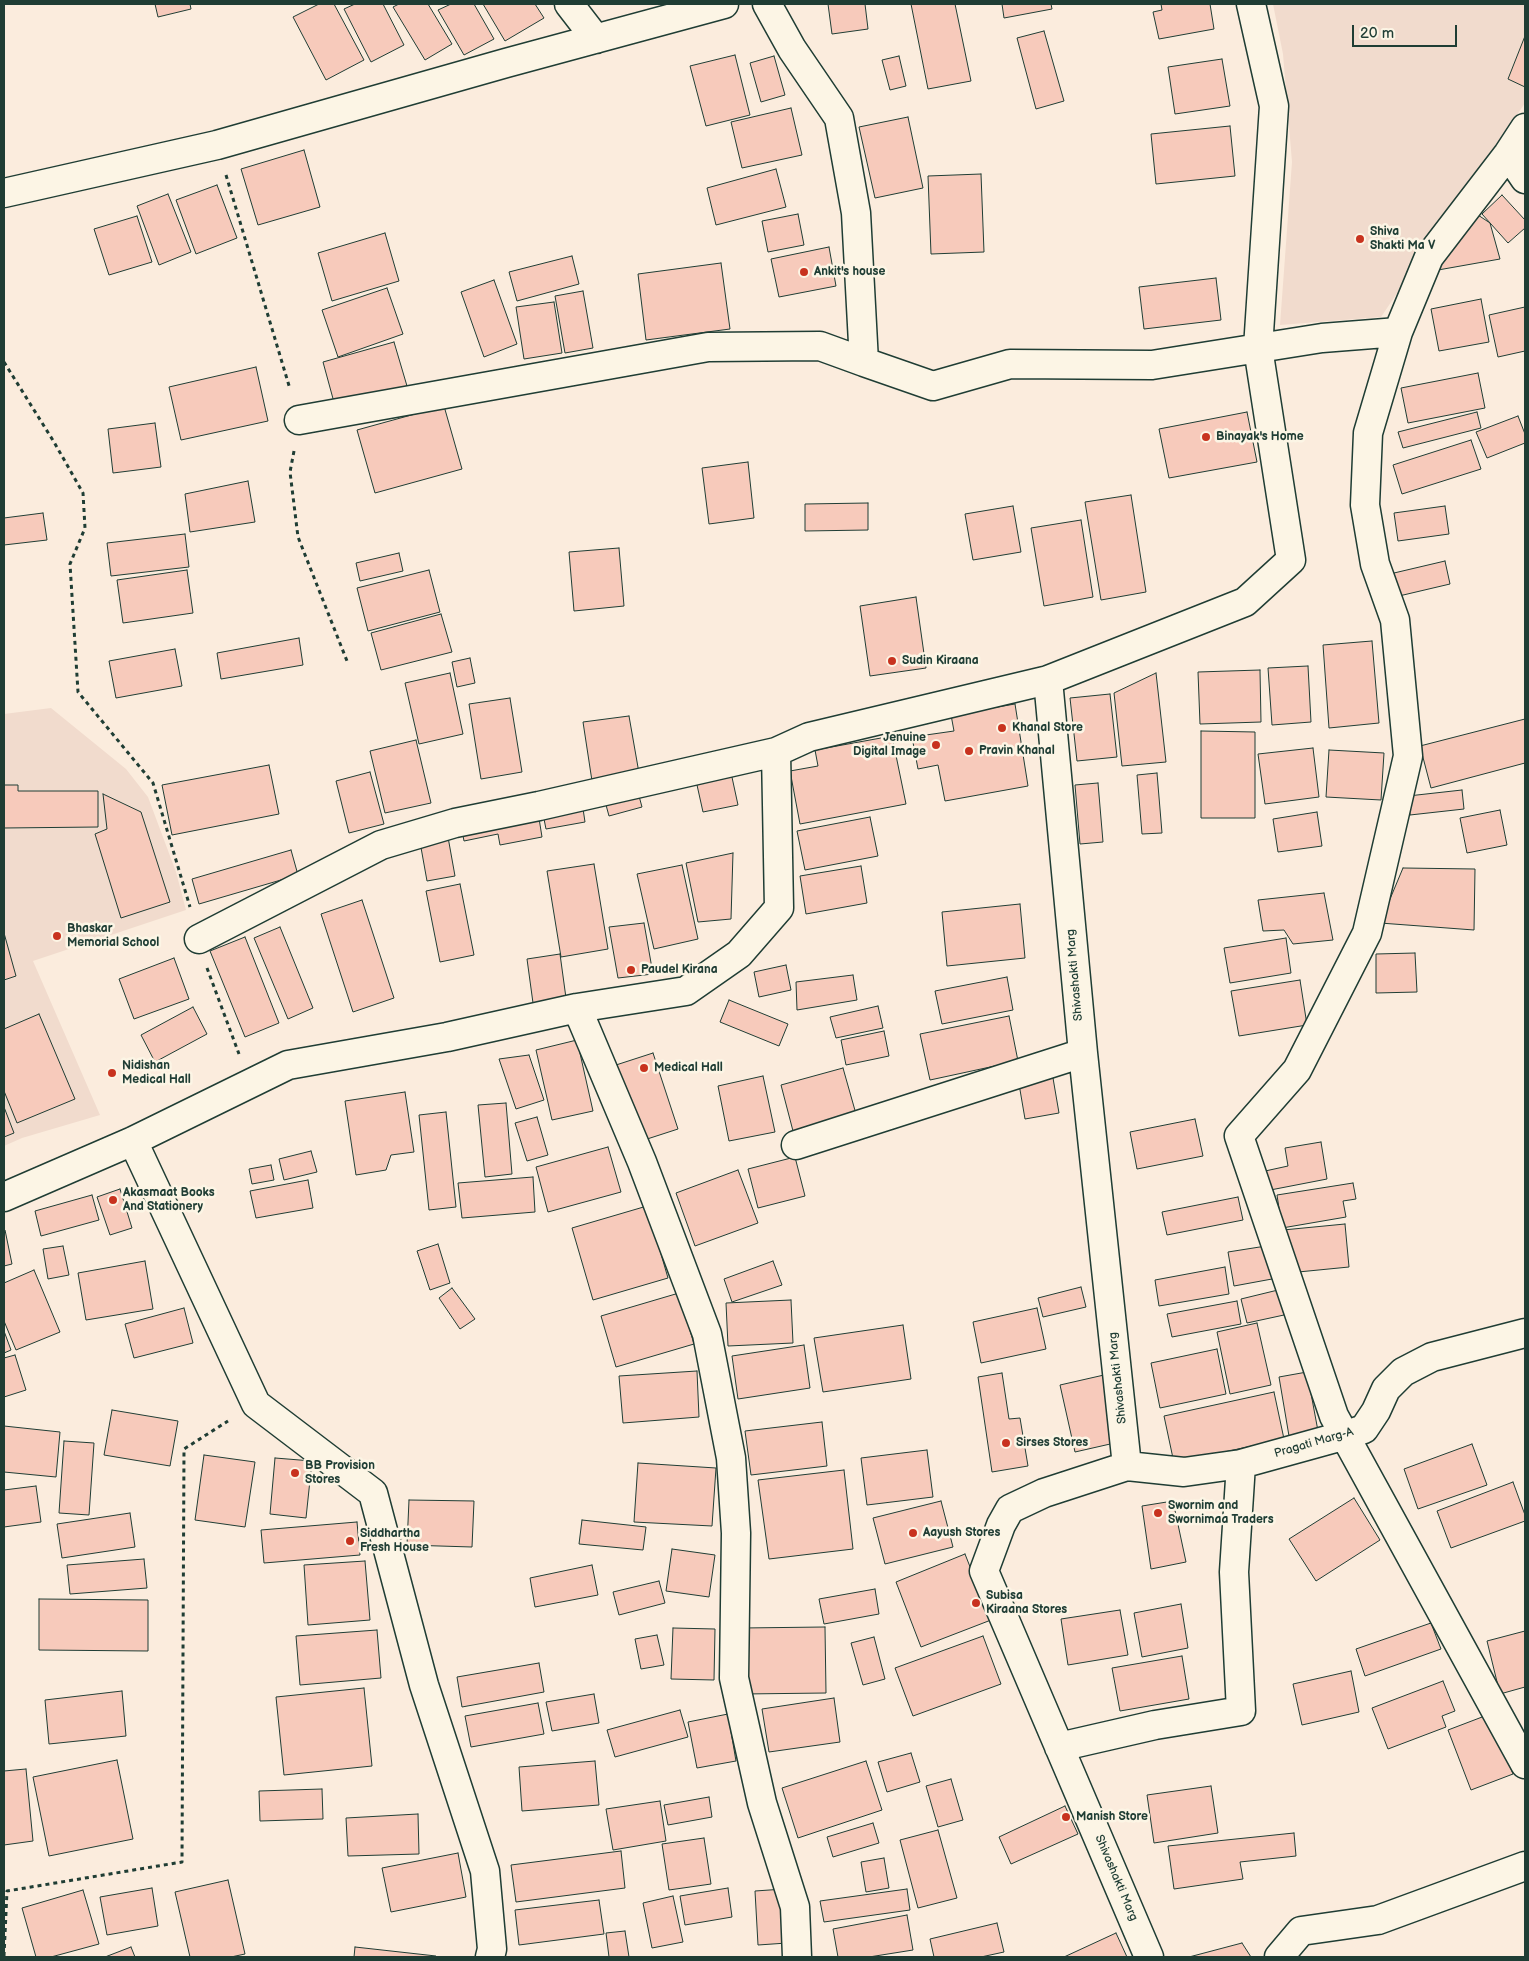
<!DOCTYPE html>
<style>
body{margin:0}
#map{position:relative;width:1529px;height:1961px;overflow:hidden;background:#fbecdd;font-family:"Balsamiq Sans",sans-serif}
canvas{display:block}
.frame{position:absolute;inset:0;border:5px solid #1f3d34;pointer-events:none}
.scale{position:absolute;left:1352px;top:25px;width:105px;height:22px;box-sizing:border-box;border:2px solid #1f3d34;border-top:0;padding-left:6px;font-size:15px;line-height:18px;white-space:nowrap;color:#1f3d34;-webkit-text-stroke:4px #fcf5e5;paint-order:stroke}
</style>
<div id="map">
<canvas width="1529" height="1961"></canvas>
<div class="frame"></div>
<div class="scale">20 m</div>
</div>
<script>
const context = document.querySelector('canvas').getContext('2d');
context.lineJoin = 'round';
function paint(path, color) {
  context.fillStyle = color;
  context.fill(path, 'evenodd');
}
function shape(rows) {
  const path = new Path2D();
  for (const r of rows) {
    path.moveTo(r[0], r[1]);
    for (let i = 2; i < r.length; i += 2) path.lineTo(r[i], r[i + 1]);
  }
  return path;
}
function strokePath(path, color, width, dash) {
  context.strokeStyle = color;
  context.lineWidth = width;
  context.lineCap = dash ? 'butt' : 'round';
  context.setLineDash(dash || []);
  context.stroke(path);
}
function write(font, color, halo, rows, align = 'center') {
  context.font = font + ' "Balsamiq Sans",sans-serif';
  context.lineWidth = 5;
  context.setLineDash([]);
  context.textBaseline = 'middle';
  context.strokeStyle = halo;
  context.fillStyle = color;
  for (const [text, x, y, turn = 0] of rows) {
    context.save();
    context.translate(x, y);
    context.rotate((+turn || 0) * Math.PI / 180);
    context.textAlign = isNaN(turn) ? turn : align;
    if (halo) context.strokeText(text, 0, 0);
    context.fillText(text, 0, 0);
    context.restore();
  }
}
paint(shape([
 [1273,4,1525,4,1525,103,1381,317,1280,325,1292,162,1283,54],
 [51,708,126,769,148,797,176,872,186,910,33,961,100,1115,22,1138,4,1146,4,714]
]), '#f1dbcd');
const building = shape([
 [155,4,190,4,191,9,158,17,155,4],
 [319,4,334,4,364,60,326,80,293,17,319,4],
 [355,4,383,4,404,45,371,62,344,9,355,4],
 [399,4,428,4,452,44,425,60,393,7,399,4],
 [451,4,474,4,494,39,464,55,438,10,451,4],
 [483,4,535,4,544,18,505,41,483,4],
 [828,4,865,4,868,29,832,34,828,4],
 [911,4,955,4,971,81,928,89,911,4],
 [1002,4,1051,4,1052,9,1004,18,1002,4],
 [1161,4,1210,4,1214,29,1159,39,1153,12,1162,10,1161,4],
 [1044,31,1064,101,1036,109,1017,38,1044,31],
 [1525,36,1525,87,1508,79,1525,36],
 [735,55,750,115,706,126,690,66,735,55],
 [774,56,785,95,761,102,750,63,774,56],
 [899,56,906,86,890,90,882,60,899,56],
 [1222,59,1230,106,1175,114,1168,67,1222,59],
 [791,108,802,155,742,168,731,122,791,108],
 [908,117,923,188,875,198,859,127,908,117],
 [1230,126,1235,176,1156,184,1151,134,1230,126],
 [304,150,320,207,258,225,241,169,304,150],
 [776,169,786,207,716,225,707,188,776,169],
 [981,174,984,252,931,254,928,176,981,174],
 [217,185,237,238,196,254,176,200,217,185],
 [168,194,191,252,159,265,137,206,168,194],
 [1502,195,1525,220,1525,228,1508,243,1482,214,1502,195],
 [798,214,804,245,768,252,762,221,798,214],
 [1478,215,1490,223,1500,259,1438,270,1459,227,1478,215],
 [137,216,152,262,109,275,94,229,137,216],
 [385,233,399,281,332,301,318,253,385,233],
 [829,247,836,286,779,297,771,259,829,247],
 [572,256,579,284,517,301,509,272,572,256],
 [721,263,730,329,646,340,638,274,721,263],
 [1216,278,1221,320,1144,329,1139,287,1216,278],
 [494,280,517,344,484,357,461,292,494,280],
 [387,288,403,334,338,357,322,310,387,288],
 [583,291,593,348,565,353,555,296,583,291],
 [1481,299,1489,342,1439,351,1431,309,1481,299],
 [554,302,562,353,524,359,516,307,554,302],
 [1525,307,1525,351,1498,357,1489,315,1525,307],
 [394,342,407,386,335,406,323,362,394,342],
 [256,367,268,421,181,440,169,387,256,367],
 [1478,373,1485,408,1408,423,1401,388,1478,373],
 [444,406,462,469,375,493,357,430,444,406],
 [1247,412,1257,462,1169,478,1159,429,1247,412],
 [1477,412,1481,428,1403,448,1398,432,1477,412],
 [1518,416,1525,434,1525,443,1487,458,1476,432,1518,416],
 [155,423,161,467,113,473,108,429,155,423],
 [1471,440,1481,469,1402,494,1393,465,1471,440],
 [748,462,754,518,709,524,702,468,748,462],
 [248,481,255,522,190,532,185,494,248,481],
 [1131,495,1146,592,1101,600,1085,502,1131,495],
 [868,503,868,530,805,531,805,504,868,503],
 [1013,506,1021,552,973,560,965,514,1013,506],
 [1445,506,1449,534,1398,541,1394,513,1445,506],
 [43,513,47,540,4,545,4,518,43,513],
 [1081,520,1093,597,1044,606,1031,528,1081,520],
 [185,534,189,567,111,576,107,543,185,534],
 [619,548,624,606,574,611,569,552,619,548],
 [399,553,403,571,360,581,356,563,399,553],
 [1445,561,1450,584,1399,596,1394,573,1445,561],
 [187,570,193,613,123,623,117,580,187,570],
 [429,570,440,612,368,631,357,588,429,570],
 [916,597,926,668,870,676,860,606,916,597],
 [441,614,452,652,381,670,371,633,441,614],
 [299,638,303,665,221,679,217,653,299,638],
 [1372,641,1379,723,1329,728,1323,645,1372,641],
 [175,649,182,686,116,698,109,661,175,649],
 [470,658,475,683,457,687,452,662,470,658],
 [1308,666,1311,722,1272,725,1268,668,1308,666],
 [1260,670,1261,722,1200,724,1198,672,1260,670],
 [450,673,463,734,419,744,405,683,450,673],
 [1156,673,1166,762,1122,766,1114,693,1156,673],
 [1110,694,1117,757,1077,761,1070,698,1110,694],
 [510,698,522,772,481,779,469,704,510,698],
 [1015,704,1028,786,945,801,938,765,918,769,912,737,954,731,951,715,1015,704],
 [629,716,639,773,592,781,583,722,629,716],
 [1525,719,1525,763,1431,788,1420,746,1525,719],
 [1201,731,1255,732,1255,818,1201,818,1201,731],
 [892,736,906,804,800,824,790,771,818,766,815,750,892,736],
 [416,740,431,803,385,813,370,751,416,740],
 [1313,748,1319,797,1265,804,1258,754,1313,748],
 [1329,750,1384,753,1381,800,1326,797,1329,750],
 [269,765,279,814,172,835,162,785,269,765],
 [730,768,738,805,703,812,695,776,730,768],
 [370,772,384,824,349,833,336,781,370,772],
 [1157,773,1162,833,1142,834,1137,775,1157,773],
 [1098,783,1103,842,1080,844,1075,785,1098,783],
 [4,785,18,785,18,791,98,791,98,827,4,828,4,785],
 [636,785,642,807,609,816,603,794,636,785],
 [1462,790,1464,809,1410,815,1408,796,1462,790],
 [103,794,141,812,170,902,121,918,95,834,107,829,103,794],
 [582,802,585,822,546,829,542,809,582,802],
 [1500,810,1507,845,1467,853,1460,818,1500,810],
 [538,812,542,837,500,845,498,834,464,841,461,825,538,812],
 [1317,812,1322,846,1278,852,1273,819,1317,812],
 [870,817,878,856,805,870,797,831,870,817],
 [448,837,455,876,427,881,420,842,448,837],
 [291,850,298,875,199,904,192,879,291,850],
 [733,853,731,919,698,922,686,863,733,853],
 [594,864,608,949,561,957,547,871,594,864],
 [682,865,698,939,654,949,637,874,682,865],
 [861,866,867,903,806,914,800,876,861,866],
 [1403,868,1475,869,1474,930,1380,923,1403,868],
 [460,884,474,955,440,962,426,891,460,884],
 [1324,893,1333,940,1293,944,1284,930,1263,931,1258,900,1324,893],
 [362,900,394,998,353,1012,321,914,362,900],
 [1020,904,1025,958,947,966,942,912,1020,904],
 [644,923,653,974,618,978,609,927,644,923],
 [280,927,313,1008,288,1019,254,938,280,927],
 [4,933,16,976,4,980,4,933],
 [245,937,279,1023,245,1037,210,951,245,937],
 [1286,938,1291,973,1230,983,1224,948,1286,938],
 [1415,953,1417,992,1376,993,1376,954,1415,953],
 [560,954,566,998,533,1003,527,959,560,954],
 [174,958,189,999,134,1019,119,979,174,958],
 [786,965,791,990,759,997,754,972,786,965],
 [853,975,857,1000,797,1010,796,982,853,975],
 [1007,977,1013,1010,942,1024,935,991,1007,977],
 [1300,980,1307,1025,1239,1036,1231,991,1300,980],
 [729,1000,788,1024,779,1046,720,1022,729,1000],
 [878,1006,883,1028,836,1038,830,1017,878,1006],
 [193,1007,207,1034,155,1062,141,1035,193,1007],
 [39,1014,75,1099,17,1123,4,1091,4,1029,39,1014],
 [1009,1016,1018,1061,930,1080,920,1034,1009,1016],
 [884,1031,889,1056,846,1065,841,1040,884,1031],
 [577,1040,593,1111,552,1120,536,1050,577,1040],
 [653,1053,678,1129,641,1141,616,1065,653,1053],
 [529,1055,544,1100,516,1109,499,1059,529,1055],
 [843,1068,856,1114,793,1131,781,1085,843,1068],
 [763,1076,775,1132,729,1141,718,1086,763,1076],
 [1053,1078,1059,1113,1025,1119,1019,1084,1053,1078],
 [405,1092,414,1152,391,1155,386,1170,356,1175,345,1101,405,1092],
 [506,1103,512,1174,485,1177,478,1105,506,1103],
 [4,1107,14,1133,4,1137,4,1107],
 [446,1112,456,1207,429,1210,419,1115,446,1112],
 [537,1117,548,1155,527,1161,515,1123,537,1117],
 [1195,1119,1203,1156,1137,1169,1130,1132,1195,1119],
 [1321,1142,1327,1179,1260,1192,1256,1173,1288,1166,1285,1148,1321,1142],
 [608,1147,621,1192,548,1212,536,1167,608,1147],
 [311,1151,317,1172,284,1180,279,1159,311,1151],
 [795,1157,805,1196,758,1208,748,1169,795,1157],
 [271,1165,274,1180,252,1184,249,1169,271,1165],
 [738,1170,758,1223,695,1246,676,1193,738,1170],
 [533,1177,535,1212,462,1218,458,1183,533,1177],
 [308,1180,313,1208,256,1218,250,1191,308,1180],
 [1353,1183,1356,1199,1343,1201,1346,1217,1282,1228,1277,1195,1353,1183],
 [120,1189,132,1228,110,1235,97,1197,120,1189],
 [92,1195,99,1220,41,1236,35,1211,92,1195],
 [1238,1197,1243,1220,1167,1235,1162,1212,1238,1197],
 [647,1206,668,1278,593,1300,572,1228,647,1206],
 [1345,1224,1349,1267,1288,1273,1283,1230,1345,1224],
 [4,1230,5,1230,12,1264,4,1266,4,1230],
 [438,1244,450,1283,430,1290,417,1251,438,1244],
 [63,1246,69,1275,48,1279,43,1249,63,1246],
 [1266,1246,1272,1279,1234,1286,1228,1252,1266,1246],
 [145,1261,153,1309,86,1320,78,1273,145,1261],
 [773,1261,782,1285,732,1302,724,1279,773,1261],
 [1225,1267,1229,1294,1159,1306,1155,1280,1225,1267],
 [34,1270,60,1332,16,1350,4,1321,4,1283,34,1270],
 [1081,1287,1086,1307,1043,1317,1038,1298,1081,1287],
 [452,1288,475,1319,460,1329,439,1298,452,1288],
 [1278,1290,1284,1315,1247,1323,1241,1299,1278,1290],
 [679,1293,694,1344,616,1367,601,1316,679,1293],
 [791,1300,793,1343,728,1346,726,1303,791,1300],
 [1237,1301,1241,1324,1172,1337,1167,1314,1237,1301],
 [184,1308,193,1343,134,1358,125,1324,184,1308],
 [1037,1308,1046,1349,981,1363,973,1322,1037,1308],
 [1257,1323,1271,1385,1230,1394,1217,1332,1257,1323],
 [903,1325,911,1379,823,1392,814,1338,903,1325],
 [4,1331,11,1350,4,1353,4,1331],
 [804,1345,810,1388,738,1399,732,1356,804,1345],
 [1217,1349,1226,1394,1160,1408,1151,1363,1217,1349],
 [15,1355,26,1390,4,1397,4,1358,15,1355],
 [697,1371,699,1417,623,1423,619,1376,697,1371],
 [1307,1372,1318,1431,1289,1436,1279,1377,1307,1372],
 [1002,1373,1009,1419,1020,1418,1028,1466,992,1472,978,1377,1002,1373],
 [1104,1375,1119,1442,1075,1452,1060,1385,1104,1375],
 [1274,1392,1284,1439,1174,1463,1164,1416,1274,1392],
 [112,1410,178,1421,170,1466,104,1455,112,1410],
 [822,1422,827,1466,751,1475,745,1431,822,1422],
 [4,1426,60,1432,56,1477,4,1472,4,1426],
 [64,1441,94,1443,89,1515,59,1513,64,1441],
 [1472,1444,1487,1485,1418,1509,1404,1469,1472,1444],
 [927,1450,933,1497,867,1505,861,1458,927,1450],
 [204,1455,255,1462,245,1527,195,1520,204,1455],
 [275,1458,312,1461,306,1518,270,1514,275,1458],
 [638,1463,716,1468,712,1526,634,1522,638,1463],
 [844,1470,853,1549,769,1559,758,1480,844,1470],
 [1513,1482,1525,1515,1525,1521,1451,1548,1437,1511,1513,1482],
 [36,1486,41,1522,4,1527,4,1490,36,1486],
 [1354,1498,1380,1540,1316,1581,1289,1539,1354,1498],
 [409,1500,474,1501,472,1547,407,1545,409,1500],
 [941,1501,953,1547,885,1564,873,1518,941,1501],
 [1173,1501,1186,1562,1151,1569,1142,1506,1173,1501],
 [130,1513,135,1547,62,1558,57,1524,130,1513],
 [582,1520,646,1527,643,1550,579,1544,582,1520],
 [357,1522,360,1555,264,1563,261,1530,357,1522],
 [672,1549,715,1555,709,1597,666,1591,672,1549],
 [965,1554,991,1620,921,1647,896,1582,965,1554],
 [144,1559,147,1588,70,1594,67,1565,144,1559],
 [365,1561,370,1620,308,1625,304,1565,365,1561],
 [592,1565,598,1595,535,1607,530,1578,592,1565],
 [659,1581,665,1603,619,1615,613,1592,659,1581],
 [875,1589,879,1614,824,1624,819,1599,875,1589],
 [39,1599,148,1600,148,1651,39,1650,39,1599],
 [1181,1604,1188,1648,1142,1657,1134,1613,1181,1604],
 [1120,1610,1128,1655,1068,1665,1061,1619,1120,1610],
 [1431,1623,1441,1649,1365,1676,1356,1649,1431,1623],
 [825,1627,826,1693,743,1694,742,1628,825,1627],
 [673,1628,715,1629,714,1680,671,1679,673,1628],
 [377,1630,381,1678,300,1685,296,1636,377,1630],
 [1525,1631,1525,1687,1500,1694,1487,1641,1525,1631],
 [657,1635,664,1665,641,1669,635,1639,657,1635],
 [983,1636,1001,1684,913,1716,895,1668,983,1636],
 [874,1637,885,1679,863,1685,851,1643,874,1637],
 [1182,1656,1189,1699,1120,1711,1112,1668,1182,1656],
 [539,1663,544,1692,462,1707,457,1677,539,1663],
 [1351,1671,1359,1712,1302,1725,1293,1684,1351,1671],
 [1443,1681,1455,1711,1442,1716,1446,1727,1388,1749,1372,1708,1443,1681],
 [364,1688,372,1766,284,1775,276,1697,364,1688],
 [122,1691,126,1736,49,1744,45,1700,122,1691],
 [594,1694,599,1723,552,1731,546,1702,594,1694],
 [834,1698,840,1742,769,1752,762,1709,834,1698],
 [538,1703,544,1734,471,1747,465,1716,538,1703],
 [680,1710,688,1737,615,1757,607,1730,680,1710],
 [728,1714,736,1761,697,1768,688,1722,728,1714],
 [1490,1714,1513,1774,1471,1790,1448,1730,1490,1714],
 [911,1753,920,1782,887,1792,878,1762,911,1753],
 [117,1760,133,1839,49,1856,33,1777,117,1760],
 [595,1761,599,1805,522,1811,519,1767,595,1761],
 [866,1761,882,1810,798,1838,782,1788,866,1761],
 [26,1769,33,1841,4,1845,4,1771,26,1769],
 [951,1779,963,1820,938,1827,926,1786,951,1779],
 [1211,1786,1218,1833,1154,1843,1147,1795,1211,1786],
 [322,1789,323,1819,260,1821,259,1791,322,1789],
 [709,1797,712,1817,668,1825,664,1805,709,1797],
 [660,1801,666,1841,613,1850,606,1809,660,1801],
 [1065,1806,1078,1834,1011,1864,999,1837,1065,1806],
 [418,1814,419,1854,348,1856,346,1818,418,1814],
 [873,1823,879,1843,833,1857,827,1837,873,1823],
 [938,1830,957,1898,918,1908,900,1840,938,1830],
 [1294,1833,1296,1856,1240,1862,1243,1879,1174,1889,1168,1846,1294,1833],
 [704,1838,711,1884,669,1890,662,1844,704,1838],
 [621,1851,625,1888,516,1902,511,1865,621,1851],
 [458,1853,466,1897,391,1912,382,1868,458,1853],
 [884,1858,889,1888,866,1892,861,1862,884,1858],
 [228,1880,245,1954,231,1957,190,1957,175,1892,228,1880],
 [152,1888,158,1926,107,1935,100,1897,152,1888],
 [728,1888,732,1917,685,1925,680,1896,728,1888],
 [784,1889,787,1943,758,1945,755,1891,784,1889],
 [907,1889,910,1910,824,1922,820,1901,907,1889],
 [83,1890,99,1944,51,1957,36,1957,22,1908,83,1890],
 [673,1896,683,1942,652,1948,643,1903,673,1896],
 [599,1900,604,1934,519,1945,515,1910,599,1900],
 [907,1915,913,1950,869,1957,838,1957,833,1929,907,1915],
 [997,1923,1004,1952,981,1957,934,1957,930,1939,997,1923],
 [625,1931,629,1957,609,1957,606,1933,625,1931],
 [1116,1933,1127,1957,1064,1957,1116,1933],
 [1242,1943,1251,1957,1189,1957,1242,1943],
 [131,1947,135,1957,105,1957,131,1947],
 [355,1947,436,1956,436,1957,354,1957,355,1947]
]);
paint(building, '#f7cabb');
strokePath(building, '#1f3d34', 1);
const minor = shape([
 [569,4,596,39],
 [767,4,792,49,839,118,856,213,864,362,933,386,1010,364,1152,365,1322,338,1398,332,1429,257,1508,154,1525,128],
 [1508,154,1525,179],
 [4,193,217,145,506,63,724,4],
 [1398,332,1368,433,1365,505,1375,564,1395,620,1408,756,1367,933,1297,1070,1239,1136,1334,1416,1525,1764],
 [299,420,708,347,820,346,864,362],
 [1048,680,1083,1053,1127,1466,1044,1493,1010,1509,1001,1525,984,1571,1149,1957],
 [199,939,381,845,455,823,539,806,776,752],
 [577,1008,642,1162,707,1334,731,1458,736,1533,734,1678,762,1803,795,1907,797,1957],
 [133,1141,256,1404,373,1493,424,1685,485,1871,492,1949,490,1957],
 [796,1145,1083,1053],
 [4,1197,133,1141,288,1065,447,1037,577,1008,686,991,739,954,779,908,776,752,809,737,1048,680,1245,602,1291,560,1258,348,1274,106,1251,4],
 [1127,1466,1184,1472,1241,1464,1346,1435,1364,1429,1376,1411,1386,1389,1403,1372,1432,1357,1525,1333],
 [1059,1747,1155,1725,1241,1711,1234,1572,1241,1464],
 [1279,1957,1301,1931,1378,1920,1525,1866]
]);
strokePath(minor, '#1f3d34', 31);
strokePath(shape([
 [226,175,290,389],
 [4,362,54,442,83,493,85,528,70,564,78,692,153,783,190,907],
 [294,451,290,472,298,537,347,661],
 [207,968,239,1054],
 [4,1956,7,1891,182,1862,184,1449,228,1421]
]), '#1f3d34', 3, [4, 4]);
strokePath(minor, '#fcf5e5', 28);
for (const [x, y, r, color] of [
 [1360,239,5,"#c8321e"],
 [804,272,5,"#c8321e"],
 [1206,437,5,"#c8321e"],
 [892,661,5,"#c8321e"],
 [1002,728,5,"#c8321e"],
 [936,745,5,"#c8321e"],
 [969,751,5,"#c8321e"],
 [57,936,5,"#c8321e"],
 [631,970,5,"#c8321e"],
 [644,1068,5,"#c8321e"],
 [112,1073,5,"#c8321e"],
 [113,1200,5,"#c8321e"],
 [1006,1443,5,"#c8321e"],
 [295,1473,5,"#c8321e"],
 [1158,1513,5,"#c8321e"],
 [913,1533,5,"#c8321e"],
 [350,1541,5,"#c8321e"],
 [976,1603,5,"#c8321e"],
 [1066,1817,5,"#c8321e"]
]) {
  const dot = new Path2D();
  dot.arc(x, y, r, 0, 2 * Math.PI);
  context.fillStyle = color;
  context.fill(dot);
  strokePath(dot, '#fcf5e5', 2);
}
write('bold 12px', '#1f3d34', '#fcf5e5', [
 ["Shiva",1370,232],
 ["Shakti Ma V",1370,246],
 ["Ankit's house",814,272],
 ["Binayak's Home",1216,437],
 ["Sudin Kiraana",902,661],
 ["Khanal Store",1012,728],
 ["Jenuine",926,738,"right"],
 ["Digital Image",926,752,"right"],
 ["Pravin Khanal",979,751],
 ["Bhaskar",67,929],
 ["Memorial School",67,943],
 ["Paudel Kirana",641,970],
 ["Nidishan",122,1066],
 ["Medical Hall",122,1080],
 ["Medical Hall",654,1068],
 ["Akasmaat Books",123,1193],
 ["And Stationery",123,1207],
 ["Sirses Stores",1016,1443],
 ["BB Provision",305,1466],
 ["Stores",305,1480],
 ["Swornim and",1168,1506],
 ["Swornimaa Traders",1168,1520],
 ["Aayush Stores",923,1533],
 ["Siddhartha",360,1534],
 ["Fresh House",360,1548],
 ["Subisa",986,1596],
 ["Kiraana Stores",986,1610],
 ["Manish Store",1076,1817]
], 'left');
write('12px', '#1f3d34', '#fcf5e5', [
 ["Shivashakti Marg",1075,975,-95],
 ["Shivashakti Marg",1118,1378,-96],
 ["Pragati Marg-A",1314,1443,-16],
 ["Shivashakti Marg",1116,1878,67]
]);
</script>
